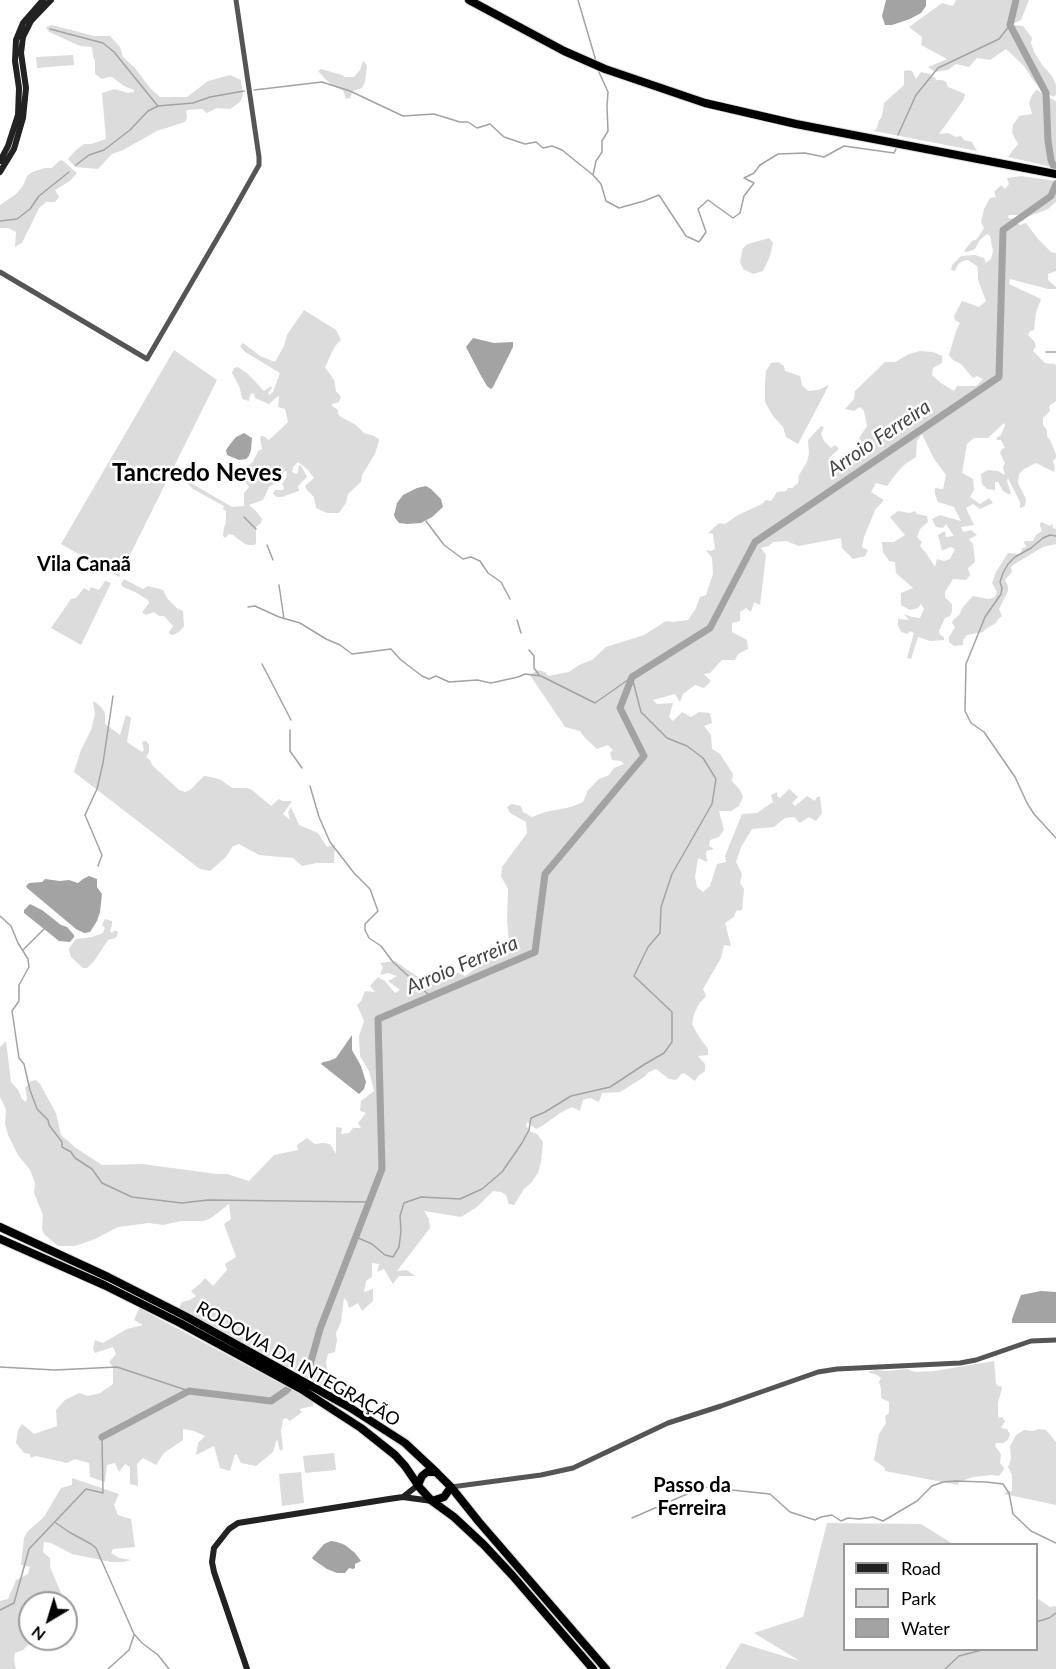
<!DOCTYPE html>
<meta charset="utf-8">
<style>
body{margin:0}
#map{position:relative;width:1056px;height:1669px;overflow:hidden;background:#fff;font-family:Lato,sans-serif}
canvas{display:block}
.legend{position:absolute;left:843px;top:1543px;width:195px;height:108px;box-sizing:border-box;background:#fff;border:2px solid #999;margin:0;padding:8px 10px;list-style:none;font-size:18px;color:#000}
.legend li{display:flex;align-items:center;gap:12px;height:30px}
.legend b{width:30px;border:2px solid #999}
.north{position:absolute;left:18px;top:1591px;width:60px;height:60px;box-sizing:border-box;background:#fff;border:2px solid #999;border-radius:50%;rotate:218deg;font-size:16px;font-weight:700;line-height:24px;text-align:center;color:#000}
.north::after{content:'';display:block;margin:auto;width:21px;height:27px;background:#000;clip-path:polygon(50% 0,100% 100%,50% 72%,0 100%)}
</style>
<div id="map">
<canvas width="1056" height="1669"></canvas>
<ul class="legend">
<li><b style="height:8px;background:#222"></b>Road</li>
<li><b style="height:16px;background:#dcdcdc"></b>Park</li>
<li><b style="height:16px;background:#a3a3a3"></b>Water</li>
</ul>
<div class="north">N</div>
</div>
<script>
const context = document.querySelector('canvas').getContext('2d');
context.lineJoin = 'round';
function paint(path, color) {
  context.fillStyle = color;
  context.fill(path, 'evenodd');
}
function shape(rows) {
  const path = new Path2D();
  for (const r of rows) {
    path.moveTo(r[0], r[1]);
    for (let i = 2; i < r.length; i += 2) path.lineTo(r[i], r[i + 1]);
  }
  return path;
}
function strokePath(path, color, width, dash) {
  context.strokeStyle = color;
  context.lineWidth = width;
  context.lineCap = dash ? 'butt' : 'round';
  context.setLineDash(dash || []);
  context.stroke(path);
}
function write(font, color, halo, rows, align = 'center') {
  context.font = font + ' Lato,sans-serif';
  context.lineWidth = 5;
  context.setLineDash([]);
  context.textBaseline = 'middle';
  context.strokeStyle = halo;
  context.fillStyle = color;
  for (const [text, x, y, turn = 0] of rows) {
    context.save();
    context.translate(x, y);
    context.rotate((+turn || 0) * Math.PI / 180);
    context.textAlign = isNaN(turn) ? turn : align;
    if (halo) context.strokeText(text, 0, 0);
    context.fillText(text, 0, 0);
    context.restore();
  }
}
paint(shape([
 [956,0,1029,0,1021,20,1011,25,1023,26,1032,38,1031,43,1034,52,1043,66,1052,76,1056,85,1056,95,1053,97,1039,87,1033,80,1023,65,1006,49,990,60,977,58,969,67,956,64,948,70,935,72,928,67,947,59,921,45,922,37,909,27,942,3,953,6],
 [52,25,94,36,110,36,120,47,123,57,135,68,150,88,160,97,187,97,208,81,230,75,241,80,243,95,240,102,230,109,217,108,207,113,202,109,188,110,186,111,187,118,185,122,157,131,123,150,112,154,98,169,75,167,68,159,76,150,84,144,91,144,106,139,102,93,115,89,128,93,134,92,134,90,124,86,112,77,108,77,102,79,95,74,95,60,93,57,92,47,80,46,49,32,46,27],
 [73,55,74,65,37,68,36,57],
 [363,61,367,65,365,82,362,88,353,91,350,98,346,99,343,90,337,88,326,80,318,71,321,69,342,75,345,77,354,77,360,70],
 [908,70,912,71,916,79,921,72,930,74,937,80,942,80,946,82,948,87,965,94,964,99,939,134,948,133,956,137,961,136,964,140,972,142,977,151,874,131,877,128,879,120,882,117,884,103,904,85,904,71],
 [1037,89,1041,93,1056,101,1056,168,1008,157,1018,144,1012,133,1013,125,1019,116,1032,114,1029,103,1032,95],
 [62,160,77,173,70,181,55,190,59,197,55,202,46,202,39,208,22,243,15,247,16,232,8,228,0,228,0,205,16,194,23,186,27,176,32,172,45,168,52,168,59,161],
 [1021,176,1056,181,1056,202,1048,209,1027,217,1023,221,1017,215,1009,215,1008,218,1015,219,1016,223,1020,225,1026,223,1038,239,1051,252,1056,253,1056,271,1048,274,1048,280,1056,287,1056,289,1048,289,1010,279,1009,284,1041,299,1036,313,1034,330,1030,331,1028,335,1034,341,1036,346,1033,351,1045,363,1055,364,1056,366,1056,401,1049,406,1050,411,1043,418,1043,425,1047,430,1047,436,1050,440,1056,454,1056,458,1053,461,1055,468,1054,472,1036,463,1024,469,1019,474,1018,483,1026,499,1025,506,1020,508,1020,502,1008,478,1007,481,1011,494,1008,494,1003,491,998,482,995,482,995,490,987,489,982,484,981,474,988,470,998,471,1005,475,1003,467,1005,463,1000,453,1002,449,1005,448,1001,440,997,440,996,438,1001,435,1005,425,1004,423,988,438,974,438,967,444,962,473,973,479,974,490,970,497,980,504,989,498,993,503,980,509,973,504,966,508,974,525,961,527,963,532,971,530,977,535,969,539,973,544,975,562,968,568,970,575,966,580,953,579,945,592,945,597,952,604,952,611,950,616,945,618,939,631,940,635,944,637,944,640,930,641,918,637,911,659,907,658,914,633,910,631,908,634,901,632,898,626,898,619,909,620,904,614,912,617,920,618,924,609,921,604,918,608,910,610,901,605,901,593,913,588,896,573,895,562,889,561,883,552,882,542,894,542,905,535,890,517,898,511,910,513,915,511,917,514,927,516,928,522,920,529,917,537,922,542,920,546,926,553,935,567,937,559,944,561,950,559,955,549,950,547,942,551,938,535,945,531,946,537,954,536,946,524,943,528,936,527,932,519,940,515,961,521,954,507,938,502,935,494,935,488,943,489,946,475,934,459,922,434,917,441,916,457,904,465,895,475,887,486,876,483,871,492,884,500,875,510,864,537,862,547,868,550,865,556,853,559,842,548,841,538,799,546,786,541,773,542,769,546,761,548,766,555,760,605,754,602,751,612,746,608,740,612,740,621,732,623,732,632,747,640,748,649,738,654,735,660,722,660,710,673,704,674,711,681,704,688,695,685,683,694,680,702,675,694,653,700,657,704,673,703,669,717,673,721,682,712,691,717,699,712,710,713,712,723,704,726,711,735,712,749,720,754,733,774,732,781,740,790,743,797,739,806,731,811,719,811,724,830,719,837,710,840,709,846,714,849,706,851,707,862,698,858,695,877,697,887,703,892,710,886,717,864,726,862,725,856,742,814,757,813,773,802,771,795,777,792,777,796,780,798,789,789,798,797,792,803,795,806,807,796,815,801,816,798,820,796,822,813,816,821,809,817,800,823,794,817,785,818,774,827,752,829,741,847,736,862,742,874,740,883,744,889,742,910,736,911,734,917,725,923,731,946,724,945,721,958,703,989,706,996,699,1004,694,1014,692,1024,699,1037,708,1049,708,1055,698,1056,705,1064,705,1071,698,1076,695,1081,684,1073,681,1074,676,1080,669,1079,656,1069,649,1072,644,1077,620,1092,602,1093,599,1102,590,1098,583,1100,580,1111,572,1107,560,1113,542,1126,536,1129,527,1122,526,1126,531,1132,537,1134,543,1142,541,1162,538,1173,531,1183,524,1189,514,1205,509,1204,506,1195,501,1192,493,1191,477,1207,461,1217,424,1211,429,1219,430,1228,397,1271,407,1270,415,1276,399,1276,393,1284,384,1269,377,1272,379,1264,372,1263,372,1277,366,1281,364,1292,373,1289,373,1301,362,1311,358,1303,349,1308,347,1301,344,1298,341,1322,336,1333,337,1340,335,1352,328,1354,326,1362,329,1377,337,1389,335,1395,179,1308,182,1302,190,1300,196,1296,191,1291,201,1283,205,1278,213,1286,227,1270,225,1264,236,1257,224,1224,231,1219,229,1204,211,1218,204,1221,181,1221,163,1225,149,1223,118,1227,95,1239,75,1246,58,1246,44,1234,42,1229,43,1215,34,1193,35,1183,30,1170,18,1155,8,1135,5,1123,6,1109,0,1097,0,1047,6,1041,11,1082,18,1090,22,1099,26,1102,27,1098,25,1088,31,1081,36,1080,40,1084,56,1113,61,1135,76,1148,102,1165,142,1164,217,1174,227,1174,249,1181,274,1155,298,1150,297,1145,307,1138,315,1144,323,1143,330,1144,336,1154,336,1127,342,1128,341,1134,349,1133,353,1128,361,1128,358,1123,366,1113,360,1111,361,1101,374,1091,369,1071,360,1056,359,1036,364,1021,357,1005,361,1001,365,991,375,992,370,986,378,977,385,981,395,993,400,990,388,981,397,976,388,973,380,975,383,967,380,963,395,961,422,980,442,976,448,968,465,976,474,970,474,954,491,956,492,946,499,946,505,952,510,952,507,921,508,889,501,876,502,867,527,833,526,822,510,813,507,807,512,804,521,806,523,812,532,817,545,812,571,807,583,802,588,790,599,779,609,775,614,768,624,764,621,761,612,760,610,753,613,750,608,745,597,749,585,738,580,731,565,727,530,675,538,670,545,672,548,676,569,672,579,665,592,660,606,647,644,635,666,621,673,622,688,620,695,610,700,597,706,595,713,574,712,558,706,550,711,551,715,549,713,534,708,533,719,523,725,524,738,515,762,504,766,500,771,501,777,492,786,491,788,488,792,488,798,483,799,475,807,462,809,454,808,440,821,426,824,427,821,434,824,441,831,448,835,445,839,449,829,458,834,473,840,471,838,458,843,458,844,453,857,453,864,446,859,438,867,426,864,411,860,407,854,411,845,409,854,399,855,391,885,362,895,362,909,354,920,351,933,352,942,356,942,363,933,368,932,375,941,383,954,391,957,386,976,386,983,379,977,376,973,378,961,364,953,360,949,355,956,331,960,323,955,320,954,316,962,301,979,307,986,301,978,280,978,271,977,266,968,260,963,261,958,264,955,271,951,270,952,265,961,256,975,255,984,258,986,263,991,259,993,251,990,236,987,234,979,241,975,249,967,252,964,251,972,241,977,239,984,228,981,222,984,209,990,198,996,197,994,192,1001,185,1005,189,1009,184,1007,178],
 [769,238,773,243,770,256,763,271,753,274,743,269,740,262,743,248,748,244],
 [304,310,336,330,341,340,335,346,325,367,334,380,336,391,341,397,339,402,332,404,332,406,338,410,338,414,341,417,356,425,364,433,374,436,379,439,379,441,375,454,362,475,361,482,348,494,346,503,339,513,327,513,316,508,314,497,307,490,305,486,314,478,307,469,298,462,293,467,292,472,296,474,298,472,299,465,301,466,307,477,298,486,299,491,282,497,277,497,273,494,275,490,283,490,284,488,282,484,286,478,287,473,286,471,283,472,277,482,269,487,263,500,249,505,256,511,262,519,261,523,256,527,256,543,254,545,249,545,245,544,233,535,229,534,225,538,223,536,224,527,226,524,226,511,223,509,224,506,193,489,186,482,186,480,232,507,244,506,244,493,249,487,241,475,243,469,253,462,258,451,262,449,260,439,261,436,263,436,269,440,288,422,285,409,278,407,279,397,278,396,269,404,255,398,254,394,252,393,250,395,249,401,242,399,240,388,232,373,234,368,238,367,247,373,264,391,271,386,272,388,268,393,269,395,273,392,280,373,245,352,240,346,243,343,260,356,275,362,284,346,287,335],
 [174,350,217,380,119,577,61,544],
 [778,362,784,366,785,371,800,376,802,385,808,391,818,390,829,385,798,444,786,437,783,427,773,416,765,402,765,383,766,371,771,363],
 [1042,522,1050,526,1052,523,1053,528,1056,529,1056,544,1043,547,1013,565,1011,567,1012,572,1005,580,1008,586,1008,591,999,609,1002,616,998,619,996,623,987,628,983,632,967,635,963,640,963,645,954,646,949,642,949,637,955,627,952,623,953,620,959,615,963,607,973,596,989,599,995,597,997,592,992,583,996,572,1008,553,1021,554,1022,548,1027,547,1024,543,1025,541,1033,541,1036,535,1042,531,1040,526,1040,523],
 [124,579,143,589,148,586,163,590,167,598,177,608,183,611,184,626,179,632,173,635,170,634,169,632,173,626,164,616,159,616,154,612,146,615,143,613,143,611,149,603,148,600,137,593,123,587,121,584],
 [105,581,111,583,81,645,51,628,71,599,76,598,84,588,89,591,91,587,99,590],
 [93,702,95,702,101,707,105,713,105,724,120,735,126,715,131,718,127,742,142,752,144,750,142,742,146,741,149,745,149,752,146,757,150,760,152,765,179,790,185,792,190,790,204,776,211,777,221,780,232,788,247,788,252,790,271,806,279,799,283,801,292,801,283,814,290,820,288,812,291,807,299,825,318,833,327,847,335,845,334,863,317,863,302,866,293,858,259,855,239,844,233,846,226,857,210,871,200,869,74,772,81,750,91,730,95,715],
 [105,919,112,921,112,925,110,931,112,933,115,930,118,932,117,936,115,938,108,940,94,961,87,968,83,968,71,957,69,950,70,947,76,939,92,937,103,933,105,928,102,925],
 [139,1308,313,1401,313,1406,299,1409,302,1412,290,1421,286,1418,283,1419,281,1431,283,1449,280,1451,277,1439,273,1452,256,1466,241,1463,237,1455,235,1454,230,1471,220,1468,214,1446,196,1455,198,1443,205,1436,194,1431,183,1429,183,1440,164,1453,156,1465,143,1458,137,1464,138,1486,130,1484,130,1467,125,1464,119,1472,115,1463,107,1465,105,1482,90,1477,89,1463,75,1459,67,1463,36,1456,31,1458,30,1454,24,1453,16,1443,18,1430,22,1424,34,1434,57,1426,56,1410,65,1400,79,1393,88,1396,100,1393,113,1384,113,1367,109,1362,116,1354,113,1347,95,1353,93,1349,95,1340,103,1343,127,1329,143,1325,134,1320],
 [994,1361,996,1384,998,1386,1001,1386,1002,1388,998,1403,998,1416,999,1418,1002,1417,1005,1421,1001,1428,1007,1429,1010,1434,1008,1440,1003,1443,996,1443,995,1446,1001,1454,1000,1463,1004,1468,1003,1471,999,1476,992,1475,973,1477,959,1482,958,1485,885,1471,885,1468,874,1460,879,1434,886,1423,885,1416,889,1413,889,1402,881,1398,881,1389,879,1382,881,1378,877,1375,867,1372,876,1370,887,1371,907,1369,915,1372,934,1371],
 [1039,1429,1046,1430,1056,1442,1056,1505,1004,1494,1006,1492,1012,1491,1012,1475,1008,1467,1011,1459,1010,1446,1016,1435,1024,1430,1033,1431],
 [334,1453,336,1470,305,1473,303,1456],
 [301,1472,304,1503,282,1506,279,1474],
 [72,1478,119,1494,114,1505,118,1515,131,1519,135,1547,113,1549,111,1553,119,1558,131,1560,123,1562,111,1562,72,1554,51,1543,44,1542,43,1552,50,1558,50,1567,61,1593,62,1603,30,1603,30,1643,23,1650,15,1653,14,1660,16,1669,0,1669,0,1601,8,1599,16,1580,28,1574,30,1567,21,1565,24,1538,27,1532,44,1517,61,1488,72,1485],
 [827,1523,921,1524,953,1544,844,1544,844,1650,1036,1650,1037,1598,1050,1607,1056,1606,1056,1669,725,1669,741,1643,800,1661,754,1633,803,1617]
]), '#dcdcdc');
paint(shape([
 [886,0,926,0,926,6,921,13,910,19,892,25,885,25,882,16],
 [473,338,494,343,513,342,513,347,493,387,491,389,487,386,480,374,466,347],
 [244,433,252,438,251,450,249,456,246,459,239,460,227,455,226,450,231,443,236,437],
 [426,486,431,489,441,499,443,507,432,517,421,523,407,524,399,523,395,518,394,515,397,503,403,495,417,488],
 [89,876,97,879,97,887,102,894,100,912,97,921,90,932,84,933,76,929,27,888,26,886,29,883,42,882,45,879,60,881,69,880,78,883,83,879],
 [30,904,42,910,61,925,67,927,74,935,74,937,70,942,59,941,24,913,24,910],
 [352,1035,352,1050,361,1066,366,1082,364,1089,359,1094,321,1064,323,1062,329,1061,336,1058],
 [1041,1291,1056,1292,1056,1323,1012,1323,1012,1319,1021,1295],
 [331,1541,337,1542,345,1545,355,1553,361,1561,355,1564,355,1568,353,1569,349,1568,345,1573,337,1573,327,1569,314,1560,312,1558,324,1544]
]), '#a3a3a3');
strokePath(shape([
 [578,0,596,61],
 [50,29,103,43,114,52,157,105],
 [254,90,322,82,350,91,403,116,434,114,460,122,468,122,477,128,490,124,504,137,525,144,536,142,543,148,552,146,562,150,593,175,601,184,606,201,619,208,644,201,659,195,686,236,699,242,706,232,698,209,708,200,733,218,740,213,744,196,754,183,744,178,754,173,760,165,778,154,805,153,824,157,844,146,894,153,896,149],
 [898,135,916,95,938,68,999,39,1010,25],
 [76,165,89,155,104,150,130,130,148,111,158,106,193,103,210,97,244,91],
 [593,175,596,161,602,152,602,141,608,131,607,106,608,92,598,70],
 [0,221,17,219,30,209,39,196,69,172],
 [1046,352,1056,352],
 [244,517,256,529],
 [426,521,444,545,463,559,471,557,480,561,488,573,501,582,510,599],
 [267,545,273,560],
 [279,585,284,619],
 [248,607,255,606,279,617,300,623,326,639,340,645,352,654,391,649,401,660,422,676,429,679,436,676,449,682,477,680,491,683,518,677,525,674,541,676,595,703,632,677,641,712,667,738,687,746,703,758,716,779,712,804,672,874,661,907,660,933,648,947,634,976,672,1012,672,1042,664,1053,645,1064,610,1087,571,1096,545,1112,531,1118,529,1130,522,1143,502,1172,482,1189,460,1199,421,1197,404,1203,400,1216,401,1231,399,1247,393,1257,385,1255,372,1244,356,1237],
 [517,620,521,633],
 [529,650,534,656,534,668,539,675],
 [262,664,291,720],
 [290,730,290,751,302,768],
 [310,786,319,817,330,842,354,873,370,889,378,911,365,924,365,930,369,938,381,946,393,962,431,997],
 [1056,838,1034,814,1027,803,1015,777,984,732,971,723,965,711,966,664,985,617,1001,594,1002,588,1000,582,1003,573,1008,564,1015,557,1031,548,1043,538,1050,535,1056,536],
 [98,866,102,855,85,815,97,789,103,763,113,696],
 [0,916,11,926,18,943,28,959,29,967,19,985,19,1001,12,1011,19,1058,24,1064,30,1090,37,1109,48,1120,49,1125,62,1142,62,1147,71,1152,75,1158,92,1169,102,1183,132,1197,182,1203,208,1200,368,1202],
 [23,950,45,928],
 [0,1367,55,1370,117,1367,189,1391],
 [632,1518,703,1487,770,1494,790,1512,815,1520,821,1517,832,1515,841,1521,848,1518,859,1519,873,1517,883,1521,917,1501,932,1486,943,1482,955,1481,986,1482,1003,1484,1009,1493,1013,1514,1031,1531,1056,1543],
 [56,1523,69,1532,91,1544,96,1548,134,1634,142,1643,158,1655,169,1669],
 [0,1610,14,1603,29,1549,86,1489,103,1493,102,1437],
 [1036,1622,1049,1618,1056,1613],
 [108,1669,129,1650,134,1635],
 [945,1669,959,1656,982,1650]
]), '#a3a3a3', 1.5);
strokePath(shape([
 [1016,0,1010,25,1046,93,1048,141,1051,160,1056,172],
 [102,1437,189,1391,271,1401,287,1390,310,1365,320,1329,382,1169,378,1019,535,952,545,874,644,756,620,708,632,677,710,628,755,542,999,377,1003,230,1051,196,1056,184]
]), '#a3a3a3', 7);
const trunk = shape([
 [469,0,564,51,605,69,705,103,796,124,1056,174],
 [0,1227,108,1277,185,1316,349,1407,405,1443,436,1472,451,1487,479,1522,606,1669],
 [0,1239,104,1285,180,1323,301,1389,361,1428,395,1455,405,1466,420,1488,432,1501,454,1517,484,1545,512,1575,593,1669],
 [418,1485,422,1476,427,1472,436,1472],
 [432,1501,444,1497,451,1487]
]);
strokePath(trunk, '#dbdbdb', 10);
strokePath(shape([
 [0,272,147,359,228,220,259,165,259,157,236,0],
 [451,1487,541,1475,573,1468,668,1423,721,1406,818,1372,837,1369,960,1363,976,1360,1031,1341,1056,1340]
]), '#555', 5);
strokePath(shape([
 [0,161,8,146,18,115,19,88,15,61,16,40,23,23,43,0],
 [0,172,14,149,23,118,26,88,21,53,23,37,31,21,51,0],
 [403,1497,418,1485],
 [247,1669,214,1572,212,1562,214,1548,229,1529,238,1523,389,1499,403,1497,432,1501]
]), '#222', 6);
strokePath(trunk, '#000', 8);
write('18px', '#000', '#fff', [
 ["RODOVIA DA INTEGRAÇÃO",298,1364,30]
]);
write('italic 20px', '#444', '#fff', [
 ["Arroio Ferreira",879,438,-34],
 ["Arroio Ferreira",462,965,-23]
]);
write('bold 20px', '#000', '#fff', [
 ["Vila Canaã",84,565],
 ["Passo da",692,1486],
 ["Ferreira",692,1509]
]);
write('bold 24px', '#000', '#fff', [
 ["Tancredo Neves",197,473]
]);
</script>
